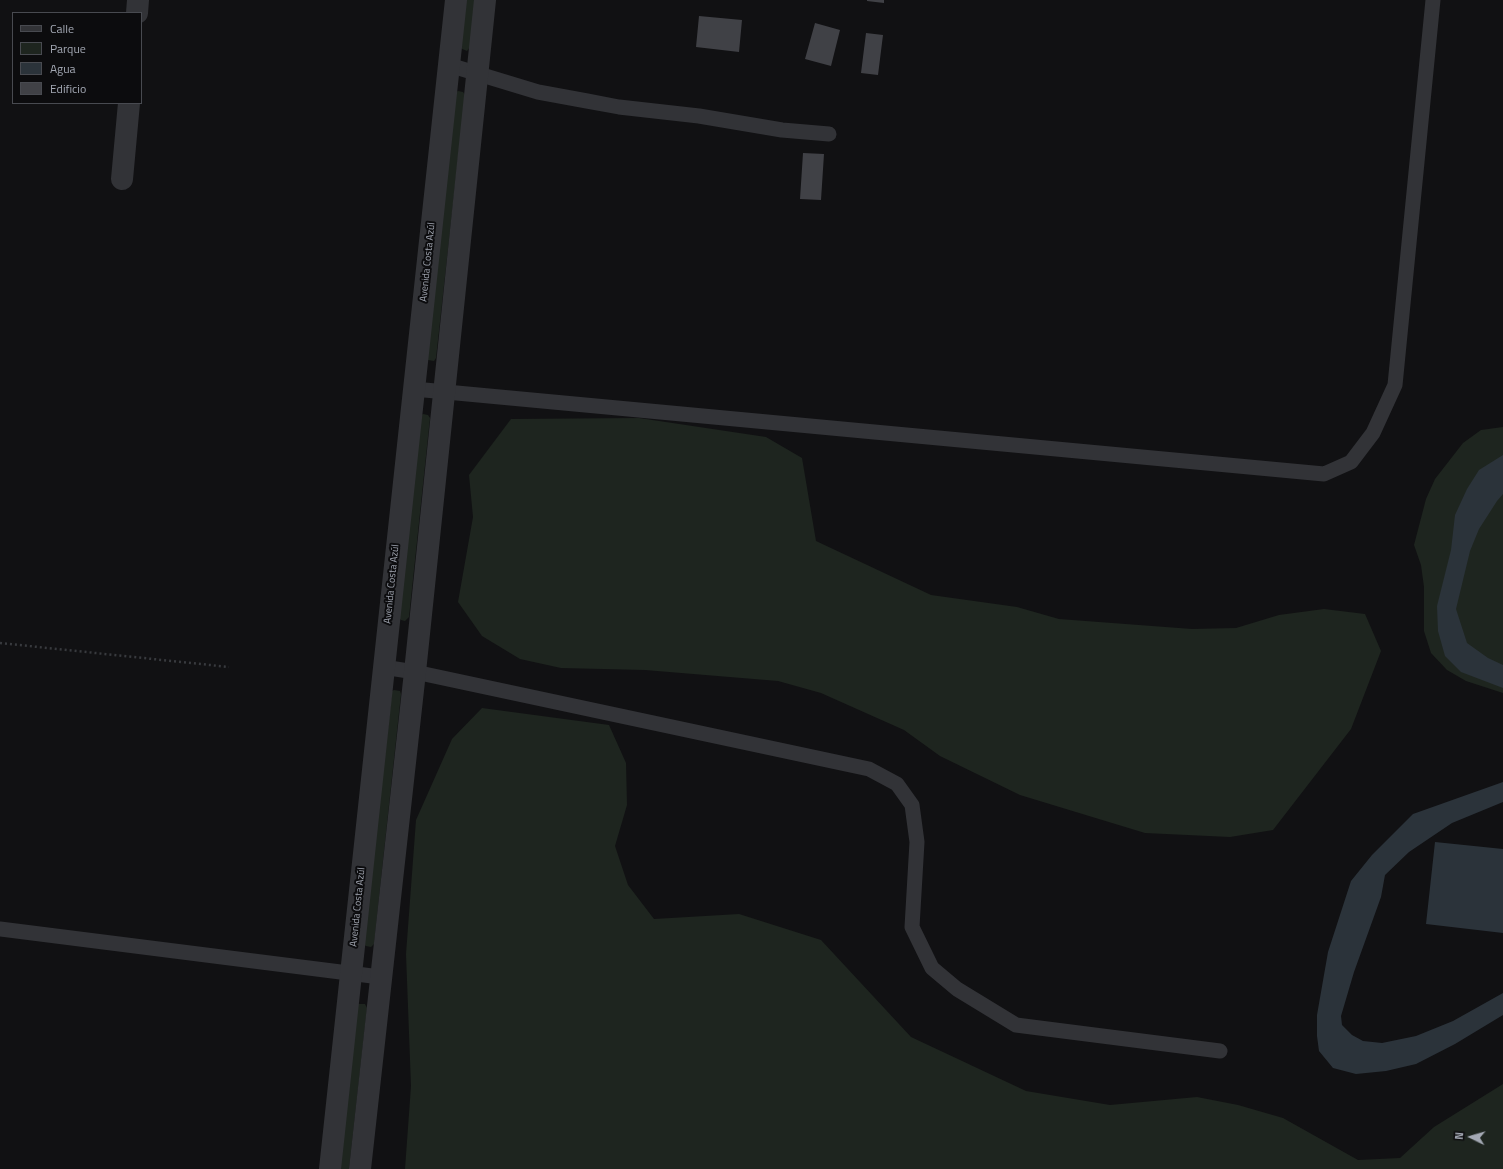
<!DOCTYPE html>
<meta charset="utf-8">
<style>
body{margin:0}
#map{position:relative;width:1503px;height:1169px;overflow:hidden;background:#111113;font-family:"Titillium Web",sans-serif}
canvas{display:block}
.legend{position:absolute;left:12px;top:12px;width:130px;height:92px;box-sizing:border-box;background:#0c0c0e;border:1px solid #484a50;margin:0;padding:5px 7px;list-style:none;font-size:12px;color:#a3a8b3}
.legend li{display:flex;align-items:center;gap:8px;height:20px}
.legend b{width:20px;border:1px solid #484a50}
.north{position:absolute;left:1451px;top:1117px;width:40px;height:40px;-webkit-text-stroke:3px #0c0c0e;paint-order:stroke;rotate:275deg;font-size:11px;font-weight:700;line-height:16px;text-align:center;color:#a3a8b3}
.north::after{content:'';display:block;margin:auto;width:14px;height:18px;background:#a3a8b3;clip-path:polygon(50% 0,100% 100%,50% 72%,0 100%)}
</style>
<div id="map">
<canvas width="1503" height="1169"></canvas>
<ul class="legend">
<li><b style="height:5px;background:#323337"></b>Calle</li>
<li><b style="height:11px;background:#1e251f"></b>Parque</li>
<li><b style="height:11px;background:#2b333a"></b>Agua</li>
<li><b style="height:11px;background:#404146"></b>Edificio</li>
</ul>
<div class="north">N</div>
</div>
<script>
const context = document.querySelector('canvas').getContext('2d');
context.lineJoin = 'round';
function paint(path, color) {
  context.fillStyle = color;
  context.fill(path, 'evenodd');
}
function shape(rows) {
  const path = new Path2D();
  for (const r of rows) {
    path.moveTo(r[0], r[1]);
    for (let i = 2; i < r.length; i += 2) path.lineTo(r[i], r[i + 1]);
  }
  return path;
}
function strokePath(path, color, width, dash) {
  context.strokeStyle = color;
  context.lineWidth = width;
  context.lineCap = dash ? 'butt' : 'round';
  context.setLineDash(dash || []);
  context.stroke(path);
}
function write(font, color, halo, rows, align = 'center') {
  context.font = font + ' "Titillium Web",sans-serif';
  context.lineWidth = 4;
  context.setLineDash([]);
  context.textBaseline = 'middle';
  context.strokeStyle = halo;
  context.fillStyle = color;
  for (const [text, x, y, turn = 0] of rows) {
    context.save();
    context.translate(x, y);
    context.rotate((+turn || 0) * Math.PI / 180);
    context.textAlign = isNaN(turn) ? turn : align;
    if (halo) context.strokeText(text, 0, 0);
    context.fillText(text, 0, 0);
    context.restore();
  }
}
paint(shape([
 [465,0,475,0,470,47,467,51,460,48],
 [458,91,463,92,465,95,436,358,434,361,428,360,427,359,456,92],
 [423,414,428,415,430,418,409,617,405,621,401,620,399,618,421,415],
 [639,418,766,437,802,458,816,541,931,595,1017,607,1059,619,1192,629,1236,628,1279,615,1324,609,1365,614,1381,651,1351,729,1273,830,1230,837,1145,833,1020,795,940,756,904,730,821,693,778,681,645,670,561,668,520,659,482,636,458,602,473,517,469,475,511,419],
 [1503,427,1503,693,1466,681,1447,670,1431,653,1424,631,1424,587,1421,565,1414,545,1426,499,1435,479,1463,443,1481,430],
 [394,690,400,691,401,694,374,944,371,947,366,946,364,945,392,691],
 [482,708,609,725,626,763,627,805,615,846,628,885,654,919,739,914,821,940,911,1037,1026,1091,1110,1105,1197,1097,1238,1105,1283,1118,1358,1160,1400,1158,1434,1127,1503,1084,1503,1169,405,1169,411,1086,406,954,416,820,452,739],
 [358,1004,365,1004,367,1008,349,1169,339,1169]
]), '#1e251f');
paint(shape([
 [1503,455,1503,494,1497,501,1479,529,1470,551,1456,609,1467,643,1488,658,1503,665,1503,688,1461,672,1445,656,1438,631,1437,606,1451,550,1455,515,1467,489,1479,470],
 [1503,782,1503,802,1452,823,1409,852,1385,875,1381,897,1354,972,1341,1016,1342,1025,1352,1035,1363,1041,1382,1043,1416,1036,1453,1021,1503,993,1503,1015,1455,1044,1416,1064,1386,1071,1356,1074,1333,1068,1319,1051,1317,1036,1317,1015,1328,952,1351,881,1372,855,1413,814],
 [1435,842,1503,849,1503,933,1426,924]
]), '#2b333a');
paint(shape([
 [867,0,884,0,884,3,867,1],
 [699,16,742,20,739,52,696,47],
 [815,23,840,30,831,66,805,59],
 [866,33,883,35,878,75,861,73],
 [803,153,824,154,821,200,800,199]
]), '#404146');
strokePath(shape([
 [0,643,229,667]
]), '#383a3e', 2.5, [2, 3]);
strokePath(shape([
 [449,65,538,92,587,101,619,107,699,116,782,130,829,134],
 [414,389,1324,474,1351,462,1373,433,1395,385,1433,0],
 [383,667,415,672,869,769,897,784,912,805,917,842,912,927,932,968,957,989,1016,1025,1220,1051],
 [0,929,380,977]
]), '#323337', 15);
strokePath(shape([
 [137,13,138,0],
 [122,179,129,103],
 [330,1169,456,0],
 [360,1169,415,672,485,0]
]), '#323337', 22);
write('10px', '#a3a8b3', '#0c0c0e', [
 ["Avenida Costa Azúl",428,262,-84],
 ["Avenida Costa Azúl",392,584,-84],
 ["Avenida Costa Azúl",358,907,-84]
]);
</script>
